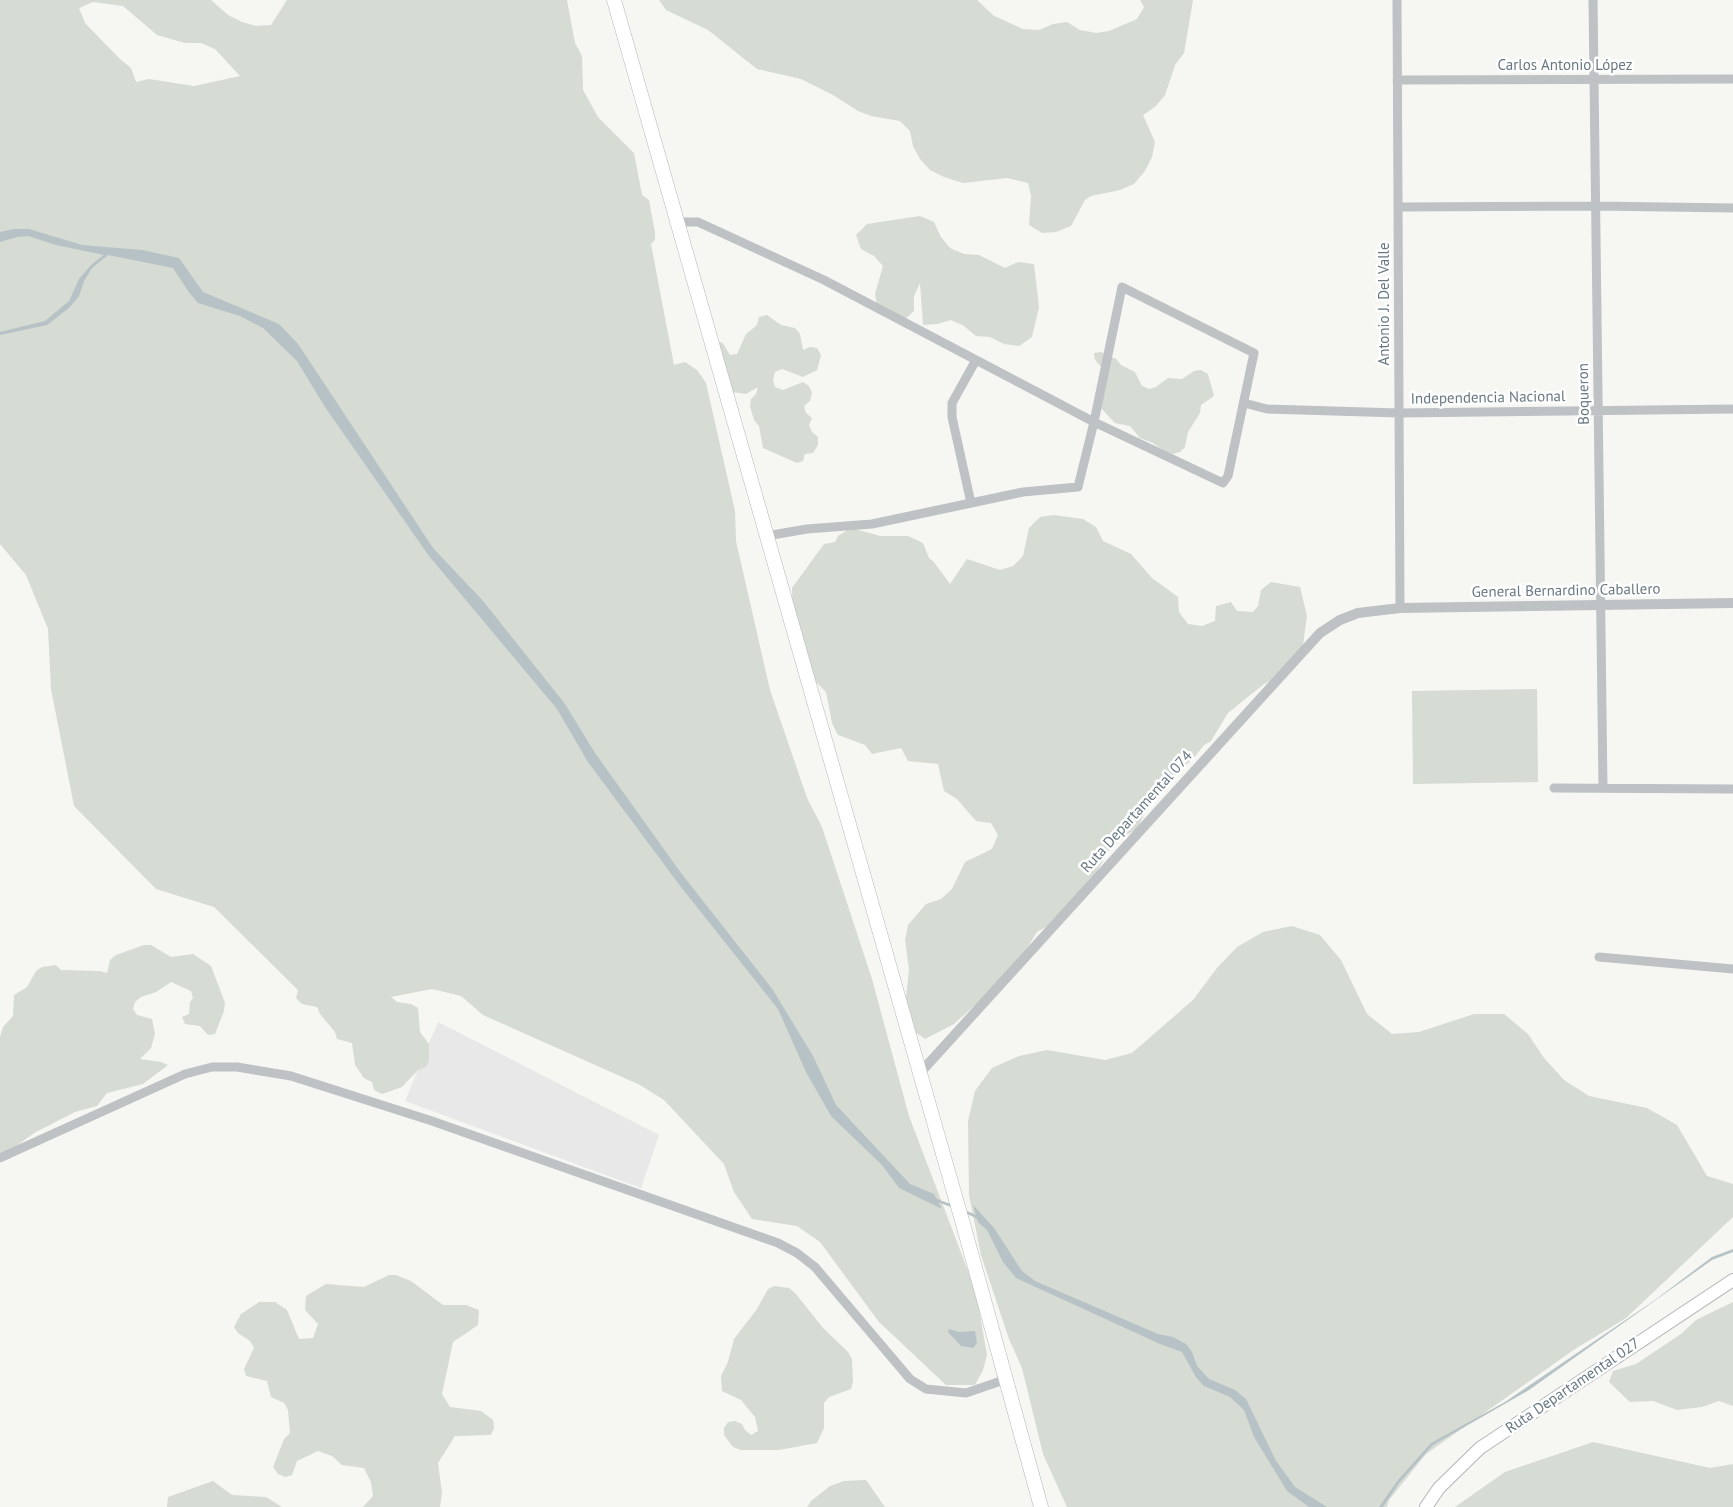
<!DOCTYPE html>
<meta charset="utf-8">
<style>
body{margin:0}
canvas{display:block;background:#f6f6f3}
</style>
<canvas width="1733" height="1507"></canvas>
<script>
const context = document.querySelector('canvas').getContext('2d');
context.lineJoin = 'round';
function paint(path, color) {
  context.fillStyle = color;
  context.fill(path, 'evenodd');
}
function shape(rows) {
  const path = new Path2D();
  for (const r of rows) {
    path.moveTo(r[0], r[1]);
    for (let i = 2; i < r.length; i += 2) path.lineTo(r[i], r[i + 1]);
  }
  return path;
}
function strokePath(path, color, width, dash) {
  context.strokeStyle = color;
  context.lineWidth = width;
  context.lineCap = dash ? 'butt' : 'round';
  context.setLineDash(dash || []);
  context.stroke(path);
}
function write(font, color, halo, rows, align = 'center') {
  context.font = font + ' "PT Sans",sans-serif';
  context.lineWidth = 5;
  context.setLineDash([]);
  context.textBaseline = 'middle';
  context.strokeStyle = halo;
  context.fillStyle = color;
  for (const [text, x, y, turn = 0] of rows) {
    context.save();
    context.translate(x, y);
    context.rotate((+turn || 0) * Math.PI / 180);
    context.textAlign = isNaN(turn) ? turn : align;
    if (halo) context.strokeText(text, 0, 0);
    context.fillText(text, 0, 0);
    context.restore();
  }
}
paint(shape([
 [438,1022,659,1135,641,1188,405,1101]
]), '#e7e8e7');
paint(shape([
 [0,0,211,0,228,15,242,22,256,26,271,25,287,0,567,0,575,43,582,56,583,90,598,117,634,153,642,195,649,200,655,233,655,240,651,244,674,365,685,362,697,370,706,383,735,511,736,541,770,690,807,798,822,827,872,979,909,1116,976,1292,987,1355,983,1370,975,1385,946,1385,879,1322,820,1242,797,1226,752,1219,734,1192,724,1164,664,1100,640,1085,483,1015,461,996,432,989,391,997,397,1002,411,1004,418,1008,420,1032,429,1044,429,1060,426,1067,418,1070,402,1087,382,1094,374,1090,372,1082,364,1078,355,1065,352,1043,337,1039,335,1032,320,1014,317,1007,302,1004,296,998,298,990,214,907,156,889,74,806,51,689,48,629,26,575,0,544],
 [93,2,123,6,157,35,185,43,201,43,215,49,240,76,194,86,149,79,136,82,131,68,120,59,85,23,79,8],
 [659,0,977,0,994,16,1023,29,1039,30,1053,24,1067,22,1080,30,1096,33,1109,31,1137,19,1144,7,1140,0,1193,0,1184,53,1175,65,1165,95,1155,107,1143,115,1155,142,1152,157,1145,171,1134,184,1120,190,1091,196,1085,200,1071,226,1056,232,1042,233,1029,225,1031,196,1028,183,1007,178,963,183,944,177,930,170,920,159,913,146,910,131,900,121,871,116,858,111,833,95,801,79,757,69,708,30,666,10],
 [920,216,934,222,941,237,950,248,964,254,979,255,1005,268,1018,262,1034,264,1039,307,1032,337,1019,346,1004,344,990,337,976,336,964,326,951,320,937,324,923,325,920,283,914,296,914,311,903,321,889,319,878,310,875,294,883,266,874,256,861,249,856,235,867,224],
 [767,315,781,325,795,328,800,334,803,350,810,347,817,348,821,355,817,370,803,377,782,369,775,372,773,380,775,387,783,390,803,382,809,386,812,393,810,401,804,406,806,413,812,418,809,425,812,432,818,437,818,445,813,453,805,454,803,461,797,463,763,448,759,426,754,420,750,406,751,399,756,394,758,387,746,394,732,392,715,344,722,342,730,355,737,354,746,334,757,325,759,317],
 [1101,352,1116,359,1121,365,1135,372,1142,386,1149,389,1156,387,1168,378,1182,379,1194,371,1201,370,1208,374,1214,396,1201,405,1200,413,1188,432,1185,447,1180,452,1173,454,1165,452,1153,443,1140,438,1130,426,1115,423,1099,406,1105,371,1095,360,1094,353],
 [1054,515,1083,519,1096,527,1103,541,1131,554,1152,578,1178,597,1179,612,1188,624,1202,626,1215,621,1216,606,1231,602,1237,611,1253,612,1258,606,1261,590,1271,582,1300,587,1307,616,1303,645,1289,671,1264,684,1228,713,1211,741,1204,745,1193,759,1174,775,1171,784,1154,795,1137,829,1123,837,1111,848,1097,871,1051,924,1037,932,1012,972,954,1024,925,1039,912,1030,906,998,909,969,905,940,908,925,926,904,941,899,952,889,965,862,992,849,998,835,991,823,976,821,957,799,944,791,938,764,908,761,901,748,872,754,865,745,838,735,832,723,826,692,816,682,806,651,793,634,792,588,824,544,835,542,838,536,851,528,880,536,908,536,923,543,929,558,933,561,950,584,967,559,1000,570,1013,566,1023,556,1029,528,1040,517],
 [1537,689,1538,782,1413,784,1412,691],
 [1292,926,1320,935,1341,960,1367,1014,1392,1034,1419,1032,1474,1014,1504,1014,1528,1034,1544,1058,1564,1080,1589,1096,1647,1108,1677,1125,1707,1176,1733,1184,1733,1217,1626,1318,1575,1349,1426,1454,1389,1500,1387,1507,1067,1507,1043,1454,1022,1368,1009,1339,981,1255,969,1195,968,1121,975,1091,992,1068,1019,1056,1047,1050,1105,1060,1132,1053,1193,1000,1217,968,1237,947,1263,932],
 [144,945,151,945,171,957,193,954,211,966,225,1003,224,1011,215,1034,208,1035,200,1026,185,1024,182,1017,189,1014,190,1002,193,998,191,991,171,982,156,992,141,997,135,1002,133,1009,137,1015,152,1019,155,1034,151,1048,140,1059,161,1062,168,1065,143,1084,107,1093,97,1106,75,1112,34,1133,3,1156,0,1157,0,1037,3,1027,13,1016,14,995,27,987,36,971,42,967,56,965,61,970,100,971,107,973,110,960,116,955],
 [389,1275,396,1275,411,1281,443,1305,466,1305,479,1310,478,1325,453,1342,442,1394,450,1407,481,1411,493,1420,494,1428,491,1435,455,1436,438,1463,442,1493,440,1507,363,1507,373,1496,371,1482,364,1468,342,1465,332,1456,318,1451,297,1461,292,1475,285,1477,278,1474,273,1467,284,1439,290,1433,288,1410,284,1403,271,1397,267,1381,246,1376,244,1369,254,1348,250,1341,238,1333,234,1327,241,1314,259,1302,275,1302,287,1310,299,1339,313,1338,318,1324,305,1310,306,1296,326,1284,364,1287],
 [774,1286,789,1288,795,1293,823,1328,848,1352,852,1359,853,1382,851,1389,829,1397,824,1403,824,1428,817,1443,779,1450,741,1450,733,1447,724,1435,724,1428,728,1422,735,1421,742,1424,745,1430,751,1435,758,1431,755,1417,741,1400,722,1391,721,1376,728,1362,734,1339,757,1309,768,1289],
 [1733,1302,1733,1406,1719,1401,1702,1407,1677,1410,1653,1401,1630,1402,1609,1382,1613,1371,1636,1364,1681,1334,1696,1320],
 [1593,1442,1710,1468,1733,1464,1733,1507,1455,1507,1505,1472],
 [866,1480,885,1507,807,1507,811,1501,830,1486,844,1481],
 [213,1481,232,1495,266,1497,282,1507,167,1507,168,1497]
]), '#d6dbd3');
paint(shape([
 [14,229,29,229,82,245,142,250,179,258,203,292,279,324,298,344,433,548,483,601,565,704,595,753,681,873,773,990,813,1056,836,1105,910,1184,934,1194,942,1209,899,1188,882,1165,831,1116,806,1072,778,1009,681,887,588,762,557,709,429,556,325,407,297,361,263,328,240,316,198,303,188,291,173,268,108,255,92,268,84,281,79,296,69,308,47,325,0,335,0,332,45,321,69,301,79,279,92,264,104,255,56,245,28,236,17,237,0,242,0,232],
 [973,1205,994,1228,1022,1271,1035,1281,1158,1334,1173,1337,1186,1344,1192,1352,1197,1366,1209,1379,1235,1390,1246,1399,1276,1461,1295,1487,1327,1507,1309,1507,1287,1491,1254,1437,1244,1410,1230,1397,1204,1386,1196,1377,1182,1352,1160,1344,1016,1278,1003,1262,987,1230,978,1222],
 [1733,1249,1733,1252,1712,1260,1529,1390,1433,1445,1399,1483,1383,1507,1379,1507,1398,1480,1431,1443,1505,1402,1655,1300,1712,1257],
 [949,1329,959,1332,975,1331,977,1343,973,1348,961,1346,948,1332]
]), '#b6c2c5');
strokePath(shape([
 [936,1200,952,1206],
 [964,1211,979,1218]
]), '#b6c2c5', 2.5);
const primary = shape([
 [1426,1507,1439,1488,1480,1448,1733,1280]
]);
const trunk = shape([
 [614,0,965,1231,1041,1507]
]);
strokePath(primary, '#b2b6b9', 14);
strokePath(trunk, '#b1b5b8', 15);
strokePath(shape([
 [1397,0,1400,608],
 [1593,0,1603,788],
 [1397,80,1733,79],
 [1399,207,1596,206,1733,208],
 [677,222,698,222,824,280,1094,422,1223,483,1228,476,1254,353,1122,287,1094,422,1078,487,1023,492,872,524,807,529,766,536],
 [1244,403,1267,409,1399,413,1733,409],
 [971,503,952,417,952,403,976,360],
 [1554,788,1733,789],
 [1599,957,1733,969],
 [0,1158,185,1074,212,1067,237,1067,291,1076,432,1121,778,1243,797,1253,815,1267,910,1379,926,1389,966,1393,1004,1380]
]), '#bec2c5', 9);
strokePath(shape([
 [919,1074,1320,633,1340,620,1358,613,1400,608,1733,603]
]), '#bec2c5', 10);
strokePath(primary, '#fff', 12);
strokePath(trunk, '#fff', 14);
write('15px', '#687882', '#fff', [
 ["Carlos Antonio López",1565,66],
 ["Antonio J. Del Valle",1385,304,-90],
 ["Boqueron",1584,394,-91],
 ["Independencia Nacional",1488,398,-1],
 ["General Bernardino Caballero",1566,591,-1],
 ["Ruta Departamental 074",1137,812,-48],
 ["Ruta Departamental 027",1573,1386,-34]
]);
</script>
